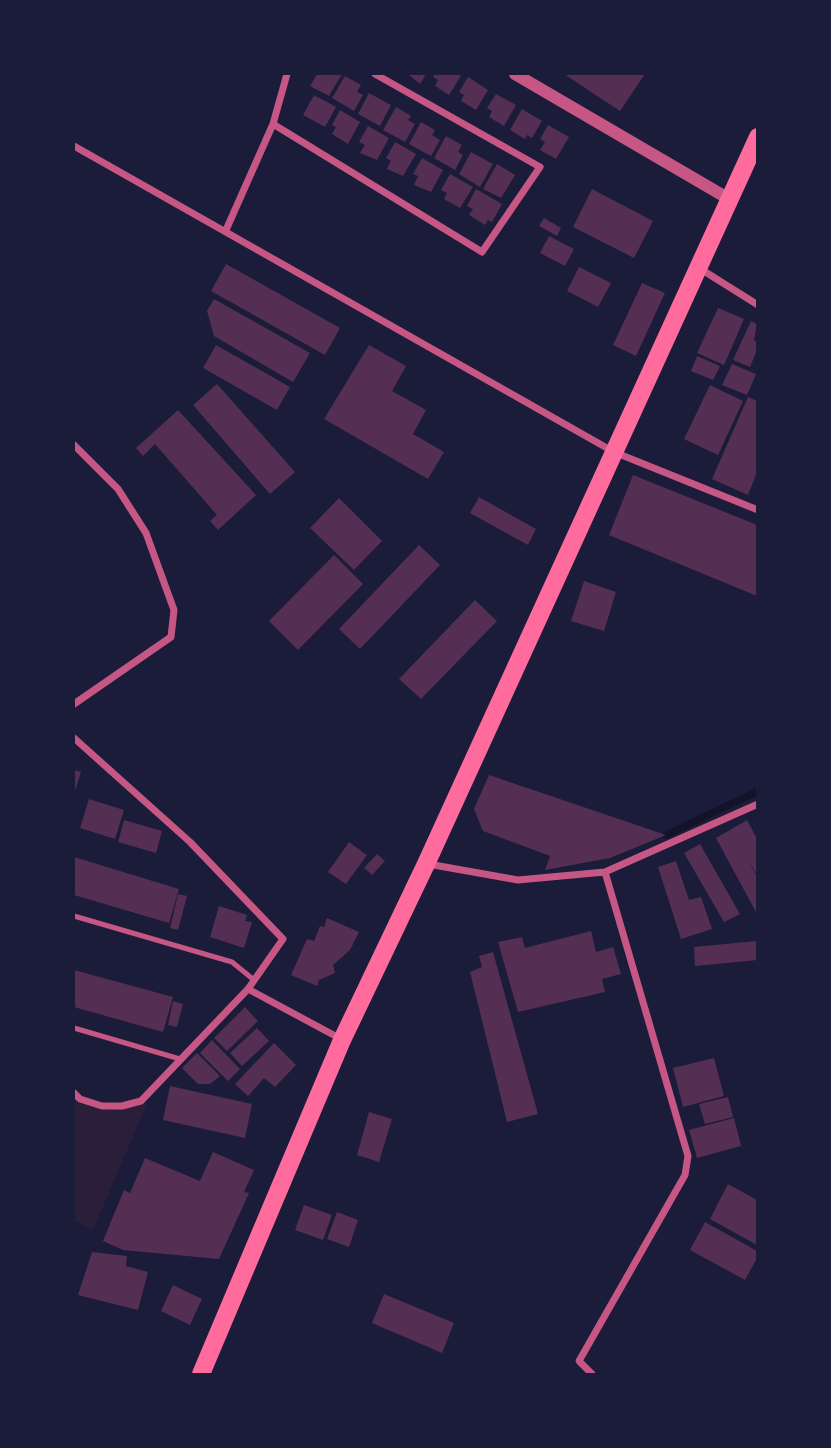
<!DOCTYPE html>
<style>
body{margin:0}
#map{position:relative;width:831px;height:1448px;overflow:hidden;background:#1b1b3a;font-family:"Roboto Condensed",sans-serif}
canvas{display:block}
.frame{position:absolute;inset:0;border:75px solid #1b1b3a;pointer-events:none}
</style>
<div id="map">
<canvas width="831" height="1448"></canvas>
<div class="frame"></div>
</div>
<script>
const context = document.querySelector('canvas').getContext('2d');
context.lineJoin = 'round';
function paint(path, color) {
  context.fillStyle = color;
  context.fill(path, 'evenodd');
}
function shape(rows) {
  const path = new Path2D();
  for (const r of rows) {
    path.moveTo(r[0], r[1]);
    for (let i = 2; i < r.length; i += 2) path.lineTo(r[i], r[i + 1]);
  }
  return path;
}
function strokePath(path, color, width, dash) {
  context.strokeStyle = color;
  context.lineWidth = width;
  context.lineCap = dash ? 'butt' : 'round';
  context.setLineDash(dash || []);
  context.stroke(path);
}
paint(shape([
 [74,1100,107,1110,147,1104,93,1230,74,1220]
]), '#2a1e3b');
strokePath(shape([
 [666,835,758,791]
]), '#12122b', 7);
paint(shape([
 [317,74,342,74,329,96,310,86],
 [408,74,426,74,420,84],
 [435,74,462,74,449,95,435,86,438,80,433,77],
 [564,74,645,74,620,111],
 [345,76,361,85,357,92,363,95,354,111,332,98],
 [468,77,488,90,476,110,461,101,464,95,459,92],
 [369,93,391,105,380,126,358,114],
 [496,94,516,105,504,126,489,117,492,111,487,108],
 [314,95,336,107,325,127,303,115],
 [396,107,411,116,408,120,415,124,405,142,383,130],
 [522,109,542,121,532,138,527,135,525,139,510,130],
 [340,110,360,122,348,144,332,134,336,127,332,125],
 [421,122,435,130,432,135,440,140,431,156,409,144],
 [548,125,569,137,556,159,540,150,545,142,540,139],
 [368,126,389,138,377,160,360,153,365,145,359,142],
 [446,136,462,145,458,152,463,155,455,170,434,158],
 [395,142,416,154,403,176,387,169,391,161,386,158],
 [471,152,493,164,480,187,459,174],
 [422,158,443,170,431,192,414,185,418,176,413,174],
 [497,164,515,175,501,198,483,189],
 [450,174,473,187,460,208,444,199,447,193,441,190],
 [476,189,502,204,492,222,488,220,485,225,469,215,473,209,467,206],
 [592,189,653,221,634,258,573,227],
 [544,218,561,228,557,236,539,226],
 [549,236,574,249,565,266,540,253],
 [226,264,340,328,325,355,211,291],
 [579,267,611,283,598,307,567,291],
 [642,283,665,293,636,356,613,345],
 [214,299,310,353,293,382,214,336,207,311],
 [718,308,744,319,724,365,697,353],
 [751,321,757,324,754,340,757,342,757,350,750,367,733,360],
 [216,345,290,387,277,410,203,368],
 [369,345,406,366,392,391,426,410,413,434,444,452,428,479,324,419],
 [697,356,720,366,713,380,691,371],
 [732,364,756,374,747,395,722,385],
 [217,384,295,472,270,494,193,405],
 [710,385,743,401,718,455,684,439],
 [748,397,757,401,757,472,748,495,712,479],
 [178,410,256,495,218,530,210,521,217,515,155,444,143,456,136,448],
 [633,475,757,525,757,596,609,535],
 [479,497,536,529,528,545,470,513],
 [339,498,382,541,354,570,310,528],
 [419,545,440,565,360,649,339,629],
 [334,555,363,584,298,650,269,621],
 [584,581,616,592,604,631,571,621],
 [475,600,497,621,421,699,399,679],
 [74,770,81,772,74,794],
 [489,775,666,835,610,858,545,870,550,856,483,831,474,809],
 [89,799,124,810,115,839,80,828],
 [124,820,162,831,156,853,118,842],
 [747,820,757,839,757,875,748,859,757,877,757,914,716,838],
 [349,842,367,855,346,884,328,872],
 [700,844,740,914,724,922,684,853],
 [377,854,385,861,372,875,364,868],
 [74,857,179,889,169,923,74,895],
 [676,861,689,900,701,897,712,929,681,939,658,867],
 [178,894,187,896,178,930,170,928],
 [219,906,247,915,245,921,252,922,244,948,210,937],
 [327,918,359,932,350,950,333,965,335,973,319,980,317,986,291,975,307,939,314,941,320,926,324,927],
 [591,931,596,952,613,947,621,974,602,979,605,992,518,1012,498,942,522,937,525,948],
 [757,941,757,960,695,966,694,947],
 [493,952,538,1114,507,1122,470,972,482,967,479,956],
 [74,970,173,997,163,1032,74,1007],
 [173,1001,183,1004,177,1027,168,1025],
 [245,1007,258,1021,227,1051,214,1038],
 [257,1028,269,1041,242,1066,230,1053],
 [212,1040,240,1069,228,1081,200,1053],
 [274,1043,296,1065,275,1087,264,1078,248,1096,235,1084],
 [197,1053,220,1076,210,1084,198,1084,182,1068],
 [714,1058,724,1096,683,1107,673,1068],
 [170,1086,252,1104,245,1138,163,1120],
 [728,1097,733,1117,705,1124,699,1104],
 [369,1112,392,1119,379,1162,357,1155],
 [734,1118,741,1146,697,1158,689,1130],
 [213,1152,254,1170,244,1192,249,1193,219,1259,123,1250,103,1241,124,1190,130,1193,145,1158,200,1181],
 [728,1184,757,1200,757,1245,710,1219],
 [304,1205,332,1215,323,1240,295,1230],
 [337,1212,358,1220,349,1247,327,1239],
 [705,1222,757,1251,757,1258,745,1280,690,1250],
 [92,1252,127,1256,126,1266,148,1272,138,1310,78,1295],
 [173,1285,202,1299,190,1325,161,1311],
 [384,1294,454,1323,442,1353,372,1323]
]), '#542f53');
strokePath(shape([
 [74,916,232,962,254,980],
 [74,1028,180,1059]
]), '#c65784', 5);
strokePath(shape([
 [273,124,482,252,540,167,375,74],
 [74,146,614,452,758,510],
 [226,230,273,124,287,74],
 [699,268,758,305],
 [74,445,118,489,146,533,174,610,171,637,74,704],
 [74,738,190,842,283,939,248,989,141,1101,122,1106,102,1106,80,1099,74,1093],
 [428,864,518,880,605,872,758,804],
 [248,989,341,1039],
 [592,1374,579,1361,685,1175,688,1156,605,872]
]), '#c65784', 7);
strokePath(shape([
 [515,74,729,199]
]), '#c65784', 12);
strokePath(shape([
 [201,1374,342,1040,426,864,758,137]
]), '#ff6b9d', 18);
</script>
